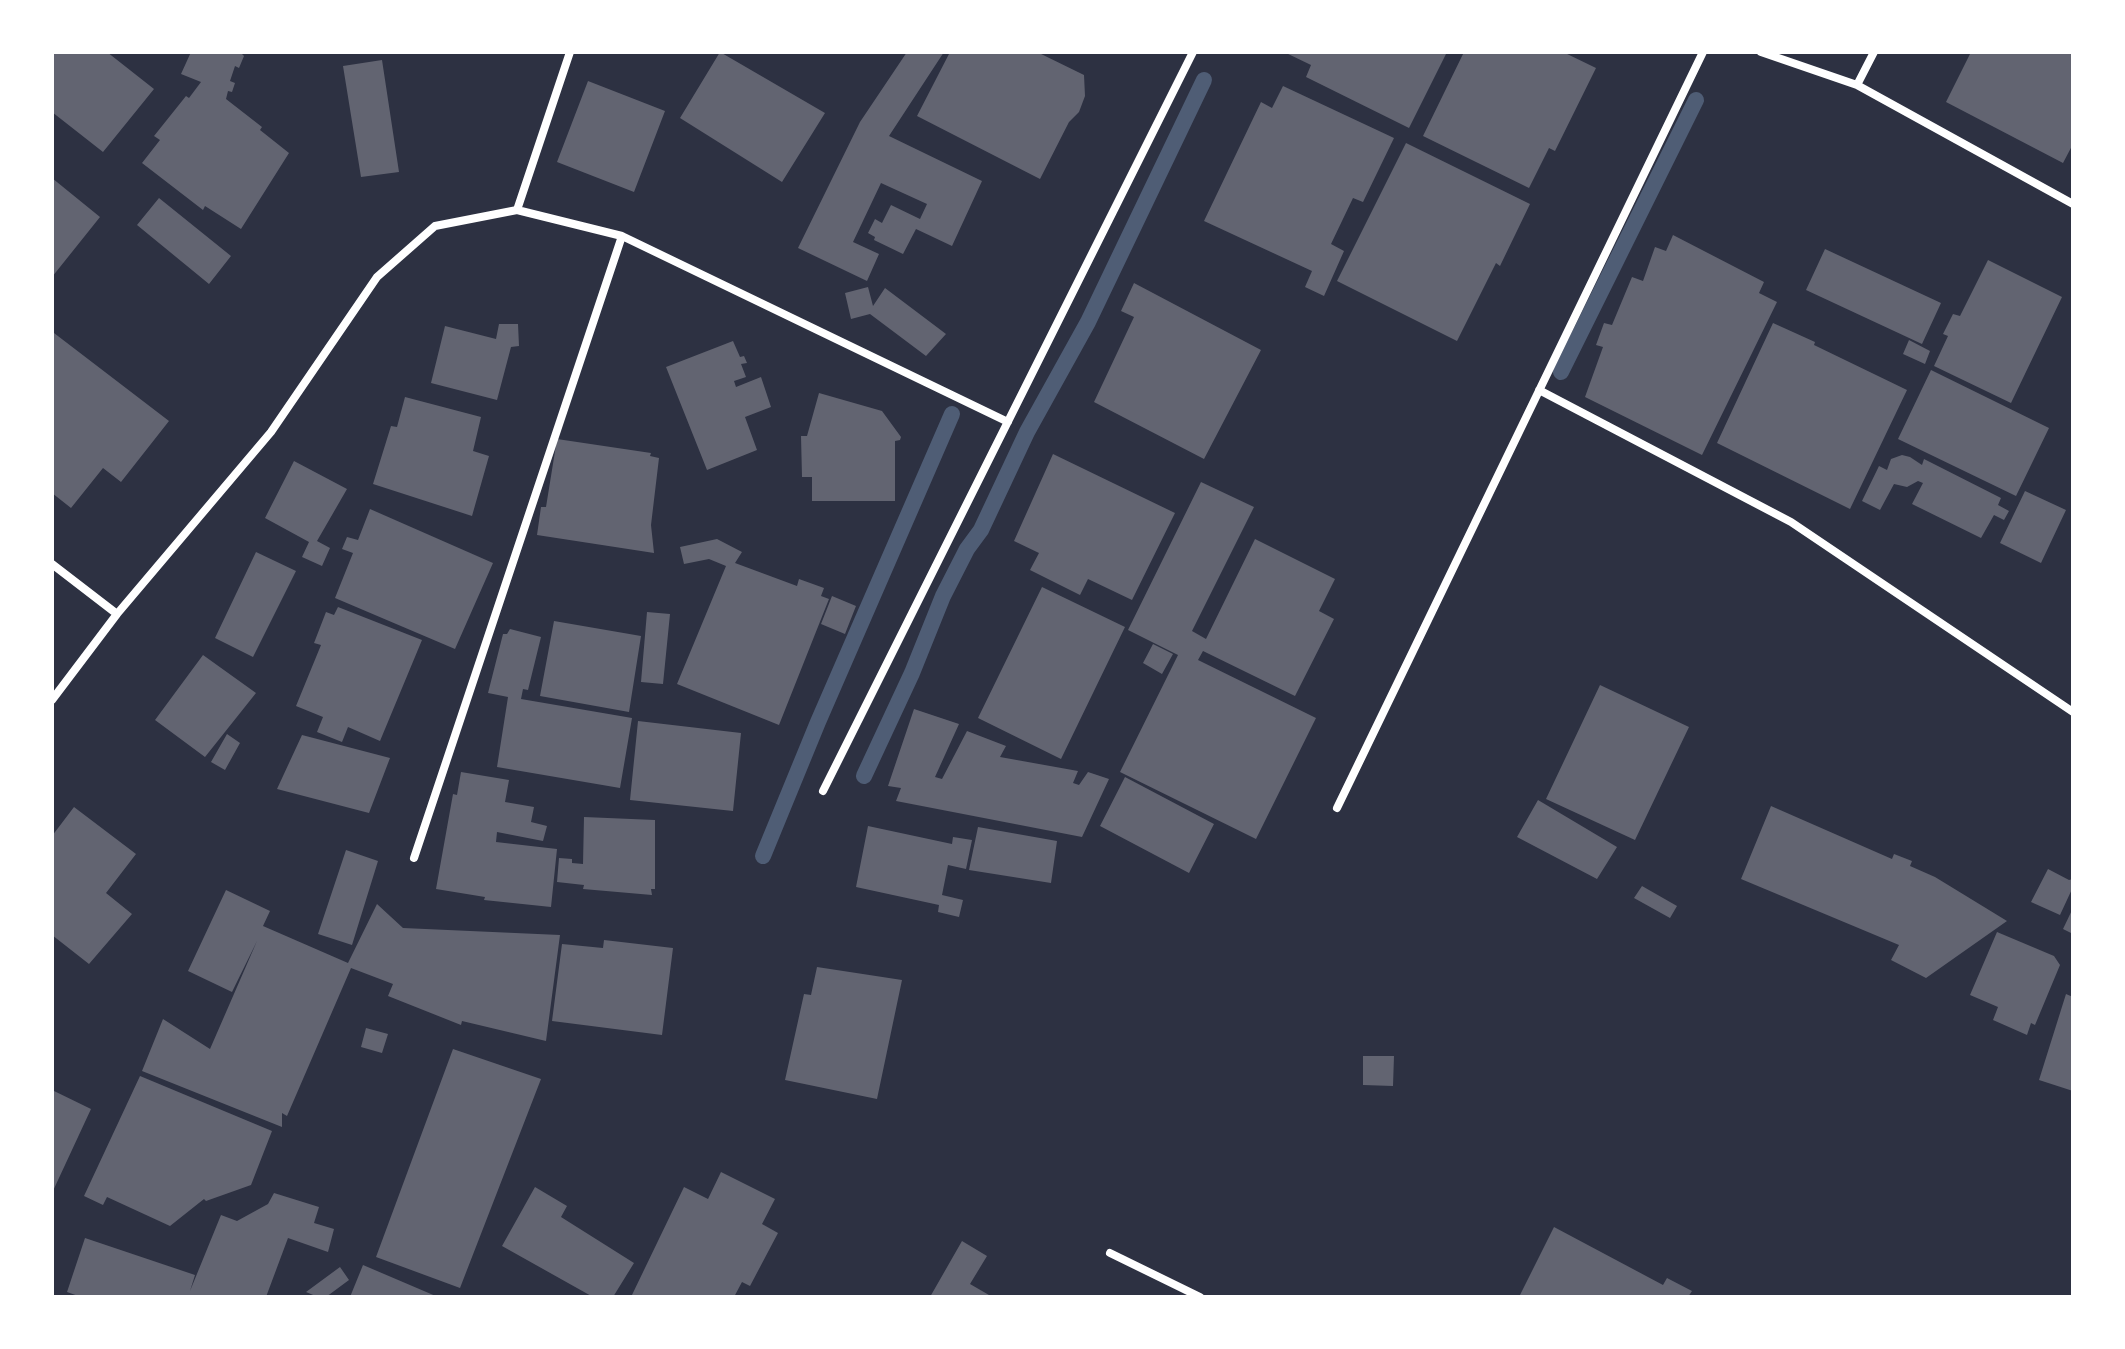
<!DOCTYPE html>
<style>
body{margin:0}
#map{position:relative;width:2125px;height:1349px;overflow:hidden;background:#2d3142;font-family:"Public Sans",sans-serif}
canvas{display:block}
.frame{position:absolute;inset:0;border:54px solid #fff;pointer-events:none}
</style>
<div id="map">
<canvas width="2125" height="1349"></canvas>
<div class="frame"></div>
</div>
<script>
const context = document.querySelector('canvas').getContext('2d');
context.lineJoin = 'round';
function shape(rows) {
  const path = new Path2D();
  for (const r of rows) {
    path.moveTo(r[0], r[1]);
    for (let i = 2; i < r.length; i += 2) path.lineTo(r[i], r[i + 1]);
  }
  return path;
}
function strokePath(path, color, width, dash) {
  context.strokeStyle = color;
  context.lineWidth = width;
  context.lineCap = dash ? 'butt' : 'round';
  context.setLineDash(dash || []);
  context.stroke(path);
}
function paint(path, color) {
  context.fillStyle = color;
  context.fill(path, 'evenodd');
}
strokePath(shape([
 [1561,372,1696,100],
 [864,776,912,673,943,596,967,549,981,530,1027,432,1088,322,1204,80],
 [763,856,818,722,952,414]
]), '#4f5d75', 16);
paint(shape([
 [52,52,107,52,154,89,103,152,52,112],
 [191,52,240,52,244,56,239,68,235,66,230,81,235,83,232,92,228,91,226,99,262,127,260,130,289,153,241,229,205,206,203,210,142,163,160,140,154,136,186,96,189,98,201,82,181,74],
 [720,52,825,113,782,182,680,118],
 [907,52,944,52,889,136,982,181,952,246,916,229,903,254,874,240,875,237,868,233,875,219,882,223,891,205,920,219,927,204,881,183,853,242,879,254,867,281,798,248,860,122],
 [950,52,1037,52,1084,75,1085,96,1079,112,1069,122,1040,179,917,116],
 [1284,52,1447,52,1409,128,1306,77,1311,65],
 [1464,52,1471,54,1563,52,1596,68,1555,151,1549,148,1529,188,1423,136],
 [1971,52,2073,52,2073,144,2063,163,1946,102],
 [382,60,399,172,361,177,343,66],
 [588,81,665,111,634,192,557,162],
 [1283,86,1394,138,1363,202,1353,198,1331,244,1344,251,1324,296,1305,287,1312,271,1204,221,1261,102,1272,108],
 [1406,143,1530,204,1500,266,1496,263,1457,341,1337,281],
 [52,178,100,217,52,277],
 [159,198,231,256,209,284,137,225],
 [1673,235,1764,282,1759,293,1777,302,1702,455,1585,397,1603,347,1596,345,1604,323,1612,325,1632,277,1643,281,1655,247,1666,251],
 [1825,249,1941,303,1922,344,1806,290],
 [1988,260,2062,297,2011,403,1934,366,1948,336,1943,334,1953,314,1960,316],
 [1134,283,1261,350,1204,459,1094,402,1134,317,1121,311],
 [868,287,873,306,885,288,946,334,926,356,870,314,851,319,845,293],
 [1773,323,1815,342,1814,345,1907,390,1850,509,1717,443],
 [499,324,518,324,519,346,511,347,497,400,431,383,445,326,496,339],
 [54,333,169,421,121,482,103,468,71,508,52,493],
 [1909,340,1930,351,1925,364,1903,354],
 [733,341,740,357,744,356,747,363,741,364,746,377,734,381,736,387,761,377,771,407,745,417,757,450,707,470,666,367],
 [1931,370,2049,428,2016,496,1898,439],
 [819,393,882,411,901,437,900,440,895,441,895,501,812,501,812,477,802,477,801,436,807,436],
 [405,397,481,417,473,451,489,456,472,516,373,484,391,426,397,427],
 [557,439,651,453,650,456,659,458,651,525,654,553,537,535,541,507,546,507],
 [1053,454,1175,513,1132,600,1088,579,1080,595,1030,570,1039,553,1014,541],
 [1902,455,1910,457,1922,465,1924,459,2001,498,1998,505,2009,511,2004,520,1994,515,1981,538,1912,504,1923,483,1918,481,1907,487,1894,484,1880,510,1862,501,1879,466,1887,470,1891,459],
 [294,461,347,489,317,541,330,548,322,566,302,557,309,542,265,518],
 [1201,482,1254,507,1192,631,1206,639,1255,539,1335,579,1319,611,1334,619,1295,696,1203,651,1198,660,1316,718,1256,839,1120,772,1178,655,1128,630],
 [2025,491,2066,510,2041,563,2000,543],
 [370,509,493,563,455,649,335,598,353,553,342,549,347,537,358,540],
 [717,539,742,552,735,563,797,586,799,579,824,588,821,596,829,599,779,725,677,684,726,566,709,559,684,564,680,547],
 [256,552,296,571,253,657,215,638],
 [1042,587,1125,627,1061,759,978,718],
 [832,596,856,606,845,634,821,624],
 [338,607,422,640,380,741,348,727,342,742,317,732,323,717,296,706,321,645,314,643,326,612,334,615],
 [647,612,670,614,663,684,641,682],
 [554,621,641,636,629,712,540,696],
 [510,629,541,637,528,690,523,689,521,699,632,718,620,788,497,767,508,697,488,693,503,634,507,634],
 [1153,644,1173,654,1162,674,1143,663],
 [203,655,256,693,205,757,155,720],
 [1600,685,1689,727,1635,840,1546,799],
 [914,709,959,724,935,777,942,779,967,731,1006,746,1000,757,1078,771,1073,783,1079,785,1088,772,1109,779,1082,837,896,801,901,788,888,786],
 [638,721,741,733,733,811,630,800],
 [227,734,240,743,225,770,211,762],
 [302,735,390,758,369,813,277,789],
 [461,772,509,780,505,802,534,807,531,822,547,826,543,841,497,832,496,842,557,849,551,907,484,900,485,897,436,889,453,794,457,795],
 [1125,777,1214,824,1189,873,1100,826],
 [1538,800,1617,847,1597,879,1517,837],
 [1771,806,1892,859,1894,854,1912,861,1910,866,1935,877,2007,921,1926,978,1891,960,1899,945,1741,879],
 [74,807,136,854,106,893,132,914,89,964,52,935,52,836],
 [584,817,655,820,655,889,651,889,652,895,583,889,584,885,557,882,559,858,572,859,572,863,583,864],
 [868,826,952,844,953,837,972,840,966,869,948,865,942,895,963,900,959,917,938,912,939,905,856,887],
 [978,827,1057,841,1051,883,969,870],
 [346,850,378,861,352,945,318,934],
 [2048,869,2069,880,2073,879,2073,887,2060,915,2031,902],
 [1642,886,1677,906,1670,918,1634,898],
 [226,890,270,911,263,926,348,963,377,904,403,928,560,935,546,1041,462,1021,461,1025,388,996,393,984,351,968,287,1116,282,1113,282,1127,142,1071,163,1019,210,1049,257,941,232,992,188,971],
 [2073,908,2073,934,2063,929],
 [1997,932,2054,956,2060,965,2035,1025,2031,1023,2027,1035,1993,1020,1998,1007,1970,995],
 [604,940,673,948,662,1035,552,1021,562,944,603,948],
 [817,967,902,980,877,1099,785,1080,804,994,811,995],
 [2066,994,2073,997,2073,1091,2039,1080],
 [366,1028,388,1034,382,1053,361,1047],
 [453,1049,541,1079,460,1288,376,1257],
 [1363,1056,1394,1056,1393,1086,1363,1085],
 [140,1076,272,1131,251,1185,206,1201,204,1199,170,1226,107,1197,103,1205,84,1196],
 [52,1090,91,1109,52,1193],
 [721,1172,775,1199,762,1224,778,1233,750,1286,742,1282,734,1297,631,1297,684,1187,708,1199],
 [535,1187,567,1206,561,1217,634,1263,613,1297,593,1297,502,1246],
 [274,1193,319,1207,314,1223,334,1229,328,1252,288,1238,266,1297,81,1297,67,1292,85,1238,195,1275,190,1291,221,1215,237,1221,268,1204],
 [1554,1227,1663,1285,1667,1278,1692,1291,1688,1297,1519,1297],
 [962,1241,987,1256,970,1284,989,1295,987,1297,930,1297],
 [363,1265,438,1297,350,1297],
 [340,1267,349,1280,326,1297,318,1297,306,1292]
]), '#626471');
strokePath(shape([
 [1761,52,1857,85,2073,204],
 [1857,85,1874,52],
 [517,210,570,52],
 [1539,390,1791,522,2073,712],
 [52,564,117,614],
 [52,700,117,614,271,432,377,277,435,226,517,210,622,236,1008,422],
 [823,791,1193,52],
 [1337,808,1703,52],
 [414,858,622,236],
 [1110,1253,1200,1297]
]), '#fff', 8);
</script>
